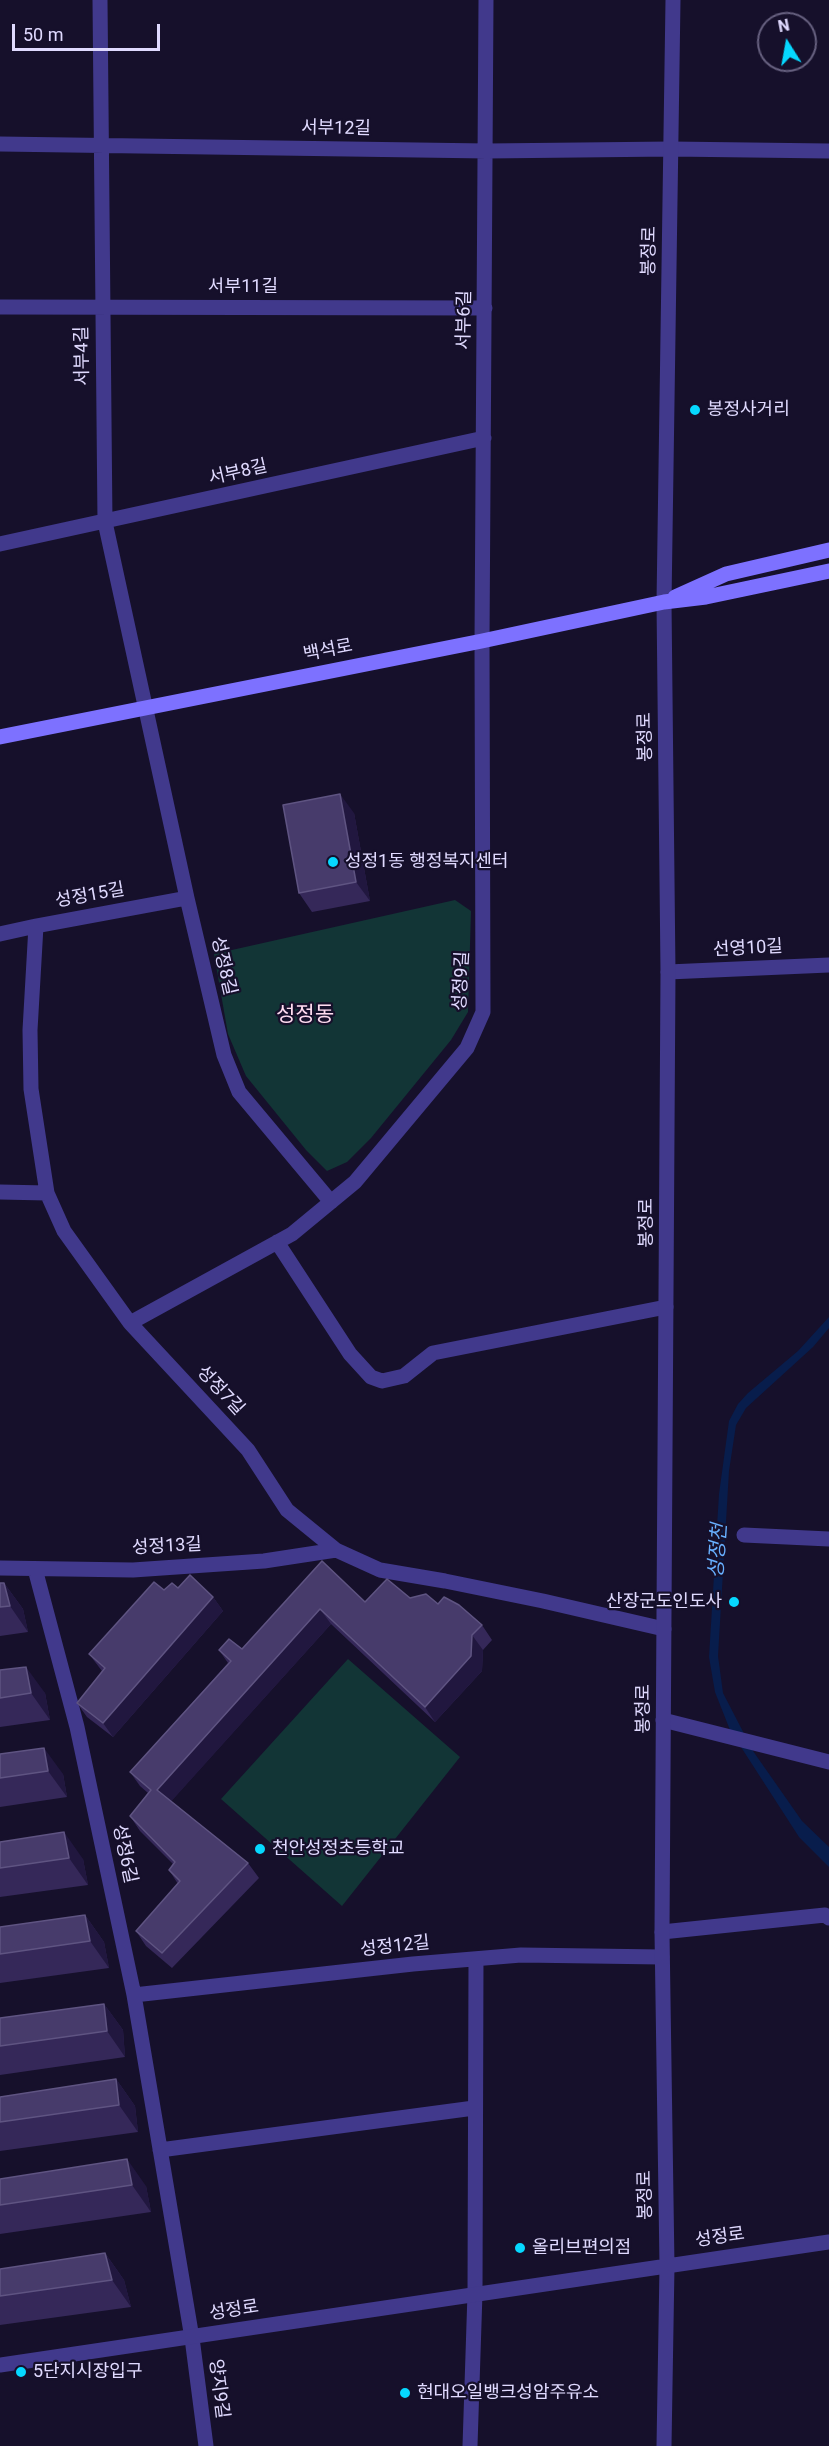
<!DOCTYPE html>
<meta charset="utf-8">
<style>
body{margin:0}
#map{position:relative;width:829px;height:2446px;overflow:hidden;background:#16102b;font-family:Roboto,sans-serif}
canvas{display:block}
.north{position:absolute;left:757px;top:12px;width:60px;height:60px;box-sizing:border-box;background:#16102b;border:2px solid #676180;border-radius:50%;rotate:349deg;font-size:16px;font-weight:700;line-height:24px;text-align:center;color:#e0daff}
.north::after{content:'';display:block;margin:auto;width:21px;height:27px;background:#06d8ff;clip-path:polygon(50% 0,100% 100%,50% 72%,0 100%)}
.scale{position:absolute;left:12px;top:24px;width:148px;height:27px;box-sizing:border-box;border:3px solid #e0daff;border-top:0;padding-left:8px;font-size:18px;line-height:21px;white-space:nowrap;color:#e0daff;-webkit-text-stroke:4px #16102b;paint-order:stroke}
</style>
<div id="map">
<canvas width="829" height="2446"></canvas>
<div class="north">N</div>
<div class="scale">50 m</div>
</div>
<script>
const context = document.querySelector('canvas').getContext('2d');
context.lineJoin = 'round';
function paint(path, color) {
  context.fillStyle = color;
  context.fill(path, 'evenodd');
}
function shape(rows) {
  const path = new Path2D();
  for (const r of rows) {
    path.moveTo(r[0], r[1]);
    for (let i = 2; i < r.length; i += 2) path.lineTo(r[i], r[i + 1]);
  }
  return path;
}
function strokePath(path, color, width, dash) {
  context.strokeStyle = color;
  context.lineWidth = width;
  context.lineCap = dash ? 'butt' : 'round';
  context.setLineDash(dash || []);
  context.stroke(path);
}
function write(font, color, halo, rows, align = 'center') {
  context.font = font + ' Roboto,"Noto Sans KR",sans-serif';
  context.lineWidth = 4.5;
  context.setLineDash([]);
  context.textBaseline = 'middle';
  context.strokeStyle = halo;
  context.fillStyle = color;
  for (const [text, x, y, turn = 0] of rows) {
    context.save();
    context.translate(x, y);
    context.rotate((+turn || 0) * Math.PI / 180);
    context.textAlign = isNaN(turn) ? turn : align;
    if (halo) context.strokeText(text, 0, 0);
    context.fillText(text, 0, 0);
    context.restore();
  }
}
paint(shape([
 [455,900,471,911,468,1012,451,1040,371,1138,347,1162,327,1171,306,1150,246,1076,228,1034,214,954],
 [348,1659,460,1757,342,1906,221,1799]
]), '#123536');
paint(shape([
 [829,1317,829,1328,813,1347,746,1408,736,1425,729,1471,718,1656,723,1693,753,1751,802,1821,829,1847,829,1867,799,1837,730,1730,715,1692,709,1657,719,1494,729,1421,738,1404,748,1393,798,1351]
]), '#081d4c');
strokePath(shape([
 [100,0,105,522,187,898,224,1055,239,1092,331,1202],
 [0,144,487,151,671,149,829,151],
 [0,307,485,308],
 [0,544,484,438],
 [36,926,30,1030,31,1089,47,1193,64,1231,130,1323,248,1450,287,1510,336,1550,380,1570,445,1581,543,1601,664,1629],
 [0,934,36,926,187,898],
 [668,972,829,965],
 [0,1192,47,1193],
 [277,1242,350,1354,371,1377,382,1381,404,1376,433,1353,666,1307],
 [130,1323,292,1234,355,1182,467,1048,483,1012,482,641,486,0],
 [744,1535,829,1539],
 [0,1568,133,1570,264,1561,336,1550],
 [35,1569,77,1727,134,1995,192,2338,206,2446],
 [663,1720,829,1762],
 [662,1932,825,1915,829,1918],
 [134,1995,413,1964,521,1955,662,1957],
 [160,2150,474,2108],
 [470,2446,475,2293,476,1959]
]), '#41398c', 15);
strokePath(shape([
 [0,2365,829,2242],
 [664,2446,667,2266,662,1932,668,972,664,602,673,0]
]), '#41398c', 15);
strokePath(shape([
 [675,597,726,574,829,550],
 [0,737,482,641,664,602,706,597,829,571]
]), '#7d71ff', 15);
paint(shape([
 [354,813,370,901,312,912,299,893],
 [322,1561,365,1602,410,1598,438,1604,482,1625,492,1640,483,1650,482,1671,435,1722,331,1624,171,1801,248,1863,259,1878,172,1968,146,1946,136,1931,178,1884,169,1870,173,1864,140,1831,130,1816,148,1793,140,1786,130,1772,228,1663,219,1650,242,1649],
 [0,1583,4,1583,23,1609,28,1632,0,1636],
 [178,1588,213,1597,223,1611,113,1737,87,1717,77,1703,102,1671,89,1654,164,1590],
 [0,1670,45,1693,50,1720,0,1727],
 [0,1754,63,1774,67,1797,0,1807],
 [0,1842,83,1859,88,1885,0,1897],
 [85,1915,104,1942,109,1968,0,1983,0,1927],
 [104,2004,123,2030,125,2057,0,2075,0,2018],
 [116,2079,135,2106,138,2132,0,2151,0,2097],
 [0,2179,146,2186,151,2212,0,2234],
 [105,2253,124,2280,131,2307,0,2325,0,2269]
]), '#352859');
paint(shape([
 [340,794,354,813,370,901,356,882],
 [4,1583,23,1609,28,1632,10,1606],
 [213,1597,223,1611,113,1737,103,1723],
 [320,1609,331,1624,168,1805,157,1790],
 [472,1635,483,1650,482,1671,435,1722,425,1707],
 [26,1667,45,1693,50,1720,31,1693],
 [44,1748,63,1774,67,1797,48,1771],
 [64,1832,83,1859,88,1885,69,1858],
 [85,1915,104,1942,109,1968,90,1941],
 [104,2004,123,2030,125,2057,107,2031],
 [116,2079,135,2106,138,2132,119,2105],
 [127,2159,146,2186,151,2212,132,2185],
 [105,2253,124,2280,131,2307,112,2280]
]), '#21173f');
const building = shape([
 [340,794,356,882,299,893,283,805,340,794],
 [322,1561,365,1602,387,1579,410,1598,426,1594,438,1604,444,1597,459,1605,482,1625,472,1635,471,1656,425,1707,320,1609,157,1790,248,1863,162,1953,136,1931,180,1881,169,1870,175,1862,130,1816,151,1790,130,1772,231,1661,219,1650,229,1639,242,1649,322,1561],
 [190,1575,213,1597,103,1723,77,1703,105,1668,89,1654,154,1582,164,1590,172,1583,178,1588,190,1575],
 [0,1583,4,1583,10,1606,0,1607,0,1583],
 [26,1667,31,1693,0,1698,0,1670,26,1667],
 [44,1748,48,1771,0,1778,0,1754,44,1748],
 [64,1832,69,1858,0,1868,0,1842,64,1832],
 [85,1915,90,1941,0,1954,0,1927,85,1915],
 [104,2004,107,2031,0,2046,0,2018,104,2004],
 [116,2079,119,2105,0,2122,0,2097,116,2079],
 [127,2159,132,2185,0,2205,0,2179,127,2159],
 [105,2253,112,2280,0,2296,0,2269,105,2253]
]);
paint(building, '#473b6b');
strokePath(building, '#5f5482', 1.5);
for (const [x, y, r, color] of [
 [695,410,6,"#06d8ff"],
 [333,862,6,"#06d8ff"],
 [734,1602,6,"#06d8ff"],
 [260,1849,6,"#06d8ff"],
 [520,2248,6,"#06d8ff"],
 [21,2372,6,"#06d8ff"],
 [405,2393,6,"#06d8ff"]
]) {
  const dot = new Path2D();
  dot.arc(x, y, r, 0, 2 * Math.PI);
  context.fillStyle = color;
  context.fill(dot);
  strokePath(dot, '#16102b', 2);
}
write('18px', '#e0daff', '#16102b', [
 ["서부12길",336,129,1],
 ["봉정로",650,251,-89],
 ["서부11길",243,287],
 ["서부6길",465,320,-89],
 ["서부4길",83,356,-91],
 ["서부8길",238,473,-13],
 ["백석로",328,651,-11],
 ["봉정로",646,737,-91],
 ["성정15길",90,896,-10],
 ["선영10길",748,949,-3],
 ["성정8길",223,966,77],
 ["성정9길",462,981,-87],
 ["봉정로",647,1223,-90],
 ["성정7길",220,1391,47],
 ["성정13길",167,1547,-3],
 ["봉정로",644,1709,-90],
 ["성정6길",124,1854,78],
 ["성정12길",395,1947,-6],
 ["봉정로",646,2195,-91],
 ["성정로",720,2238,-8],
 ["성정로",234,2311,-9],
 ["양지9길",218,2389,83]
]);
write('18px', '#e0daff', '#16102b', [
 ["봉정사거리",707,410],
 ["성정1동 행정복지센터",345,862],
 ["산장군도인도사",722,1602,"right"],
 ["천안성정초등학교",272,1849],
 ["올리브편의점",532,2248],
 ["5단지시장입구",33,2372],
 ["현대오일뱅크성암주유소",417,2393]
], 'left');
write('italic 20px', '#68b0ff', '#16102b', [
 ["성정천",719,1551,-86]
]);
write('21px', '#ffdcf0', '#16102b', [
 ["성정동",305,1016]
]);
</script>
